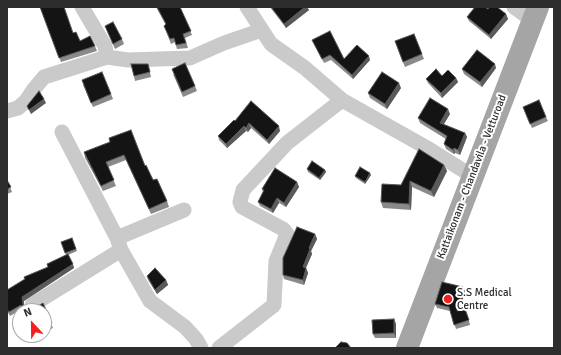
<!DOCTYPE html>
<style>
body{margin:0}
#map{position:relative;width:561px;height:355px;overflow:hidden;background:#fff;font-family:Signika,sans-serif}
canvas{display:block}
.frame{position:absolute;inset:0;border:8px solid #2d2d2d;pointer-events:none}
.north{position:absolute;left:12px;top:303px;width:40px;height:40px;box-sizing:border-box;background:#fff;border:1px solid #ababab;border-radius:50%;rotate:338deg;font-size:11px;font-weight:700;line-height:16px;text-align:center;color:#2d2d2d}
.north::after{content:'';display:block;margin:auto;width:14px;height:18px;background:#f42020;clip-path:polygon(50% 0,100% 100%,50% 72%,0 100%)}
</style>
<div id="map">
<canvas width="561" height="355"></canvas>
<div class="frame"></div>
<div class="north">N</div>
</div>
<script>
const context = document.querySelector('canvas').getContext('2d');
context.lineJoin = 'round';
function shape(rows) {
  const path = new Path2D();
  for (const r of rows) {
    path.moveTo(r[0], r[1]);
    for (let i = 2; i < r.length; i += 2) path.lineTo(r[i], r[i + 1]);
  }
  return path;
}
function strokePath(path, color, width, dash) {
  context.strokeStyle = color;
  context.lineWidth = width;
  context.lineCap = dash ? 'butt' : 'round';
  context.setLineDash(dash || []);
  context.stroke(path);
}
function paint(path, color) {
  context.fillStyle = color;
  context.fill(path, 'evenodd');
}
function write(font, color, halo, rows, align = 'center') {
  context.font = font + ' Signika,sans-serif';
  context.lineWidth = 4;
  context.setLineDash([]);
  context.textBaseline = 'middle';
  context.strokeStyle = halo;
  context.fillStyle = color;
  for (const [text, x, y, turn = 0] of rows) {
    context.save();
    context.translate(x, y);
    context.rotate((+turn || 0) * Math.PI / 180);
    context.textAlign = isNaN(turn) ? turn : align;
    if (halo) context.strokeText(text, 0, 0);
    context.fillText(text, 0, 0);
    context.restore();
  }
}
strokePath(shape([
 [247,7,271,44,305,68,342,100,429,149,472,176],
 [514,7,532,20],
 [107,57,128,60,190,58,224,43,262,30],
 [7,111,18,108,26,101,34,89,44,77,107,57,105,46,82,7],
 [62,132,117,238],
 [121,250,150,301,185,327,196,339,201,348],
 [32,305,121,250,117,238,184,210],
 [219,348,274,305,276,261,287,234,283,229,242,207,240,202,243,190,287,143,342,100]
]), '#cacaca', 15);
strokePath(shape([
 [407,348,538,7]
]), '#a5a5a5', 22);
paint(shape([
 [40,7,73,33,80,41,95,46,97,51,61,62],
 [156,7,180,7,192,35,185,38,188,48,177,49,175,42,171,44,164,26,166,25],
 [270,7,307,7,309,10,286,28],
 [488,9,506,14,508,19,491,39,469,21,467,17],
 [105,26,122,39,124,44,115,49],
 [414,34,424,59,405,67,395,41],
 [312,40,344,59,370,60,353,79,331,60,324,63],
 [149,68,151,77,135,81,134,76],
 [496,68,482,87,464,74,462,69],
 [173,74,195,86,197,91,183,97],
 [442,76,456,78,458,82,442,98,428,83,426,79],
 [83,85,111,94,113,99,93,107],
 [401,88,387,109,370,98,368,93],
 [251,101,280,131,269,144,251,128,248,132,246,131,227,148,219,140,218,136,235,121],
 [525,112,546,117,548,121,532,128],
 [450,114,444,124,465,133,467,137,460,155,455,153,454,154,446,149,444,144,446,139,420,123,418,118],
 [110,142,145,166,167,201,169,207,151,214,126,160,108,167,116,186,103,191,85,158,84,152],
 [444,165,447,171,434,197,412,187,411,210,383,208,381,202,401,185],
 [307,169,325,170,326,172,320,180,308,172],
 [371,175,365,184,356,178,355,176],
 [7,180,12,192,7,194],
 [297,182,299,187,286,207,279,203,273,213,260,206,258,202,263,192,262,189],
 [315,234,317,239,311,251,312,254,306,268,308,273,304,285,284,279,283,275],
 [72,238,77,251,68,255,74,268,24,301,24,306,26,309,35,308,43,303,53,328,44,332,44,311,23,311,22,309,10,316,7,311,7,290,25,279,24,277,48,267,47,264,66,255,61,242],
 [147,276,166,280,168,285,157,294,148,280],
 [463,287,465,291,460,310,467,313,470,325,456,329,450,311,437,308,435,304],
 [394,319,396,324,396,338,375,338,373,334]
]), '#8a8a8a');
paint(shape([
 [305,7,307,7,309,10,286,28,284,24],
 [506,14,508,19,491,39,489,35],
 [369,56,370,60,353,79,352,75],
 [495,64,496,68,482,87,480,82],
 [456,78,458,82,442,98,441,93],
 [399,83,401,88,387,109,385,104],
 [44,99,46,103,31,114,29,110],
 [448,109,450,114,442,127,440,123],
 [249,123,251,128,248,132,246,128],
 [244,126,246,131,227,148,226,144],
 [279,126,280,131,269,144,267,140],
 [465,133,467,137,460,155,458,150],
 [454,148,455,153,454,154,453,150],
 [444,165,447,171,434,197,431,191],
 [325,170,326,172,320,180,319,178],
 [370,173,371,175,365,184,365,182],
 [410,181,412,187,411,210,409,204],
 [297,182,299,187,286,207,284,203],
 [277,198,279,203,273,213,271,209],
 [315,234,317,239,311,251,312,254,304,272,303,267,309,248],
 [73,264,74,268,24,301,24,309,23,305,22,297],
 [306,268,308,273,304,285,303,280],
 [166,280,168,285,157,294,155,290],
 [463,287,465,291,459,315,457,311],
 [394,319,396,324,396,338,394,333]
]), '#5a5a5a');
const building = shape([
 [40,7,64,7,73,33,76,32,80,41,90,36,95,46,59,58,40,7],
 [157,7,180,7,191,31,183,34,186,43,176,45,174,38,170,39,164,26,166,24,157,7],
 [271,7,305,7,284,24,271,7],
 [475,7,485,7,488,9,490,7,497,7,506,14,489,35,467,17,475,7],
 [113,22,122,39,113,44,105,26,113,22],
 [330,31,344,59,357,45,369,56,352,75,330,55,322,59,312,40,330,31],
 [414,34,422,54,403,62,395,41,414,34],
 [477,50,495,64,480,82,462,69,477,50],
 [185,63,195,86,182,92,172,69,185,63],
 [131,64,148,64,150,72,134,76,131,64],
 [436,69,442,76,448,70,456,78,441,93,426,79,436,69],
 [102,72,111,94,91,103,82,80,102,72],
 [382,72,399,83,385,104,368,93,382,72],
 [39,91,44,99,29,110,27,106,39,91],
 [430,98,448,109,440,123,465,133,458,150,454,148,453,150,444,144,447,136,418,118,430,98],
 [539,100,546,117,530,124,523,107,539,100],
 [251,101,279,126,267,140,249,123,246,128,244,126,226,144,218,136,234,120,235,121,251,101],
 [131,130,145,166,146,165,153,180,157,179,167,201,149,209,124,155,106,162,114,180,101,186,84,152,110,142,109,138,131,130],
 [419,149,444,165,431,191,410,181,409,204,381,202,382,184,401,185,419,149],
 [312,161,325,170,319,178,307,169,312,161],
 [360,167,370,173,365,182,355,176,360,167],
 [275,168,297,182,284,203,277,198,271,209,258,202,264,190,262,189,275,168],
 [7,180,11,187,7,189,7,180],
 [297,227,315,234,309,248,310,249,303,267,306,268,303,280,283,275,283,258,297,227],
 [72,238,76,249,65,253,61,242,72,238],
 [68,254,73,264,22,297,23,305,26,309,35,308,43,303,52,323,44,327,44,311,23,311,21,305,9,312,7,309,7,290,25,279,24,277,48,267,47,264,68,254],
 [155,268,166,280,155,290,147,276,155,268],
 [442,282,463,287,457,311,465,309,469,320,454,325,449,307,435,304,442,282],
 [394,319,394,333,373,334,372,320,394,319],
 [341,342,347,343,351,348,335,348,341,342]
]);
paint(building, '#141414');
strokePath(building, '#5a5a5a', 1);
for (const [x, y, r, color] of [
 [448,299,5,"#f42020"]
]) {
  const dot = new Path2D();
  dot.arc(x, y, r, 0, 2 * Math.PI);
  context.fillStyle = color;
  context.fill(dot);
  strokePath(dot, '#fff', 1.5);
}
write('11px', '#2d2d2d', '#fff', [
 ["Kattaikonam - Chandavila - Vetturoad",472,177,-69]
]);
write('11px', '#2d2d2d', '#fff', [
 ["S.S Medical",457,293],
 ["Centre",457,306]
], 'left');
</script>
